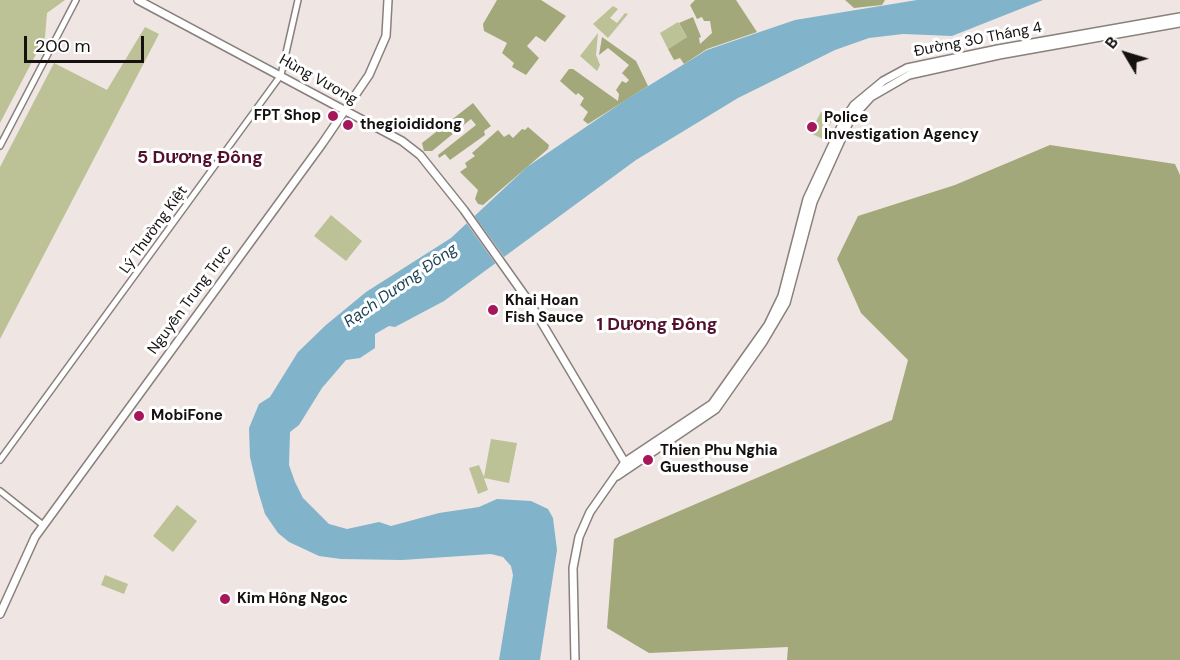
<!DOCTYPE html>
<meta charset="utf-8">
<style>
body{margin:0}
#map{position:relative;width:1180px;height:660px;overflow:hidden;background:#efe5e2;font-family:"DM Sans",sans-serif}
canvas{display:block}
.north{position:absolute;left:1096px;top:24px;width:60px;height:60px;-webkit-text-stroke:4px #fff;paint-order:stroke;rotate:308deg;font-size:16px;font-weight:700;line-height:24px;text-align:center;color:#141110}
.north::after{content:'';display:block;margin:auto;width:21px;height:27px;background:#141110;clip-path:polygon(50% 0,100% 100%,50% 72%,0 100%)}
.scale{position:absolute;left:24px;top:36px;width:120px;height:27px;box-sizing:border-box;border:3px solid #141110;border-top:0;padding-left:8px;font-size:18px;line-height:21px;white-space:nowrap;color:#141110;-webkit-text-stroke:4px #fff;paint-order:stroke}
</style>
<div id="map">
<canvas width="1180" height="660"></canvas>
<div class="north">B</div>
<div class="scale">200 m</div>
</div>
<script>
const context = document.querySelector('canvas').getContext('2d');
context.lineJoin = 'round';
function paint(path, color) {
  context.fillStyle = color;
  context.fill(path, 'evenodd');
}
function shape(rows) {
  const path = new Path2D();
  for (const r of rows) {
    path.moveTo(r[0], r[1]);
    for (let i = 2; i < r.length; i += 2) path.lineTo(r[i], r[i + 1]);
  }
  return path;
}
function strokePath(path, color, width, dash) {
  context.strokeStyle = color;
  context.lineWidth = width;
  context.lineCap = dash ? 'butt' : 'round';
  context.setLineDash(dash || []);
  context.stroke(path);
}
function write(font, color, halo, rows, align = 'center') {
  context.font = font + ' "DM Sans",sans-serif';
  context.lineWidth = 6;
  context.setLineDash([]);
  context.textBaseline = 'middle';
  context.strokeStyle = halo;
  context.fillStyle = color;
  for (const [text, x, y, turn = 0] of rows) {
    context.save();
    context.translate(x, y);
    context.rotate((+turn || 0) * Math.PI / 180);
    context.textAlign = isNaN(turn) ? turn : align;
    if (halo) context.strokeText(text, 0, 0);
    context.fillText(text, 0, 0);
    context.restore();
  }
}
paint(shape([
 [0,0,65,0,47,13,45,37,0,123],
 [613,6,618,9,610,18,617,23,625,13,628,14,608,38,593,24],
 [678,22,687,37,668,49,660,33],
 [145,27,159,34,0,339,0,167,54,63,107,90],
 [598,33,596,55,600,65,597,71,580,56],
 [821,112,833,118,823,139,810,133],
 [331,215,362,241,346,261,314,236],
 [491,439,517,443,509,483,484,478,488,490,478,494,469,468,479,465,484,477],
 [177,505,197,521,173,552,153,536],
 [105,575,128,584,124,594,101,585]
]), '#bcc196');
paint(shape([
 [497,0,541,0,566,16,545,42,536,36,527,46,539,58,526,75,512,67,514,63,502,53,507,43,484,31,483,24],
 [695,0,736,0,757,32,707,49,684,64,680,58,674,60,668,49,687,37,679,23,693,17,701,37,699,38,700,44,712,33,710,21,704,21,702,17,697,19,690,5],
 [845,0,885,0,882,5,854,8],
 [602,37,636,61,648,86,588,124,583,120,588,112,580,105,584,98,578,93,576,95,560,81,569,69,573,69,618,101,619,94,616,90,622,81,626,83,629,80,622,73,629,65,608,48,599,55],
 [473,103,491,126,484,131,485,135,450,160,445,154,439,158,438,155,476,125,471,119,432,151,424,151,422,143],
 [528,127,549,145,548,149,483,205,478,204,475,199,478,190,460,172,467,167,465,163,475,156,472,153,498,130,504,137,509,134,513,138,522,129,525,130],
 [1050,145,1175,164,1180,175,1180,660,787,660,788,647,649,653,607,628,614,539,892,420,908,360,861,313,837,259,858,216,955,185]
]), '#a3a87a');
paint(shape([
 [917,0,1043,0,952,36,903,34,869,38,835,50,738,98,636,160,444,301,395,327,389,326,375,334,375,348,360,358,346,360,322,388,299,425,290,432,289,465,295,482,303,498,329,524,347,529,379,522,391,526,439,513,479,507,497,499,531,501,548,509,553,518,557,550,540,660,499,660,513,575,511,566,503,557,491,554,402,560,341,559,319,556,289,542,278,533,265,514,258,491,250,457,249,428,259,404,270,397,298,352,326,325,366,292,451,238,527,167,627,99,707,50,795,20]
]), '#81b3cb');
paint(shape([
 [473,214,507,261,498,267,465,221]
]), '#efe5e2');
const minor = shape([
 [0,146,76,0],
 [0,460,281,75,298,0],
 [0,491,43,525]
]);
const major = shape([
 [138,0,402,141,420,155,464,210,530,303,627,466],
 [617,476,716,409,763,342,786,303,813,202,850,120,871,97,909,75,999,55,1180,23],
 [0,614,35,537,322,144,369,75,386,36,388,0],
 [575,660,573,568,579,537,590,512,625,462,712,404,768,325,782,296,807,199,844,120,854,105,883,81,907,68,998,49,1180,17]
]);
strokePath(minor, '#88807c', 8);
strokePath(major, '#88807c', 10);
strokePath(minor, '#fff', 5);
strokePath(major, '#fff', 7);
for (const [x, y, r, color] of [
 [333,116,6,"#a5175a"],
 [348,125,6,"#a5175a"],
 [812,127,6,"#a5175a"],
 [493,310,6,"#a5175a"],
 [139,416,6,"#a5175a"],
 [648,460,6,"#a5175a"],
 [225,599,6,"#a5175a"]
]) {
  const dot = new Path2D();
  dot.arc(x, y, r, 0, 2 * Math.PI);
  context.fillStyle = color;
  context.fill(dot);
  strokePath(dot, '#fff', 2);
}
write('15px', '#141110', '#fff', [
 ["Đường 30 Tháng 4",978,40,-11],
 ["Hùng Vương",318,80,29],
 ["Lý Thường Kiệt",154,230,-54],
 ["Nguyễn Trung Trực",190,300,-54]
]);
write('bold 15px', '#141110', '#fff', [
 ["FPT Shop",321,116,"right"],
 ["Police",824,118],
 ["Investigation Agency",824,135],
 ["thegioididong",360,125],
 ["Khai Hoan",505,301],
 ["Fish Sauce",505,318],
 ["MobiFone",151,416],
 ["Thien Phu Nghia",660,451],
 ["Guesthouse",660,468],
 ["Kim Hông Ngoc",237,599]
], 'left');
write('italic 16px', '#194355', '#fff', [
 ["Rạch Dương Đông",401,286,-35]
]);
write('bold 18px', '#53102d', '#fff', [
 ["5 Dương Đông",200,158],
 ["1 Dương Đông",657,325]
]);
</script>
